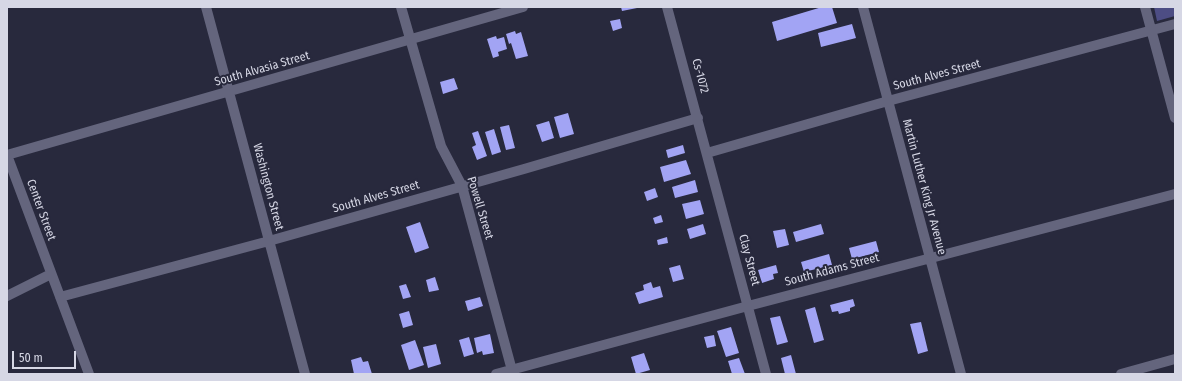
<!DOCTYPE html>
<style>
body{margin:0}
#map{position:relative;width:1182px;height:381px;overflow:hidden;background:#28293d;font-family:"Fira Sans Condensed",sans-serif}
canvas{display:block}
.frame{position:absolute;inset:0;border:8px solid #d6d7e5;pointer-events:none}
.scale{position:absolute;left:12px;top:351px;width:64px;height:18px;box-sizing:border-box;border:2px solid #d6d7e5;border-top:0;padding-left:5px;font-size:12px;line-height:14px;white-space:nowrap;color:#d6d7e5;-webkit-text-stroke:3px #28293d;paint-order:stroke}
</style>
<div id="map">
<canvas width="1182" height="381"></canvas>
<div class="frame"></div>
<div class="scale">50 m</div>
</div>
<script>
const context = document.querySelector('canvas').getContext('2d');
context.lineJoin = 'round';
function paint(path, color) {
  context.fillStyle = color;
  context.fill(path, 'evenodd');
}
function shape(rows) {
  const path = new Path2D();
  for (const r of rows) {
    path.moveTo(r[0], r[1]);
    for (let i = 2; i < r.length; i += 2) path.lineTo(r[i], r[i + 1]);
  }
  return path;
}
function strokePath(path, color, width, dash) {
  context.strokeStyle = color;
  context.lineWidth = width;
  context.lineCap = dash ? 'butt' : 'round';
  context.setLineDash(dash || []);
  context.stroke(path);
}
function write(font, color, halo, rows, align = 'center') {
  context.font = font + ' "Fira Sans Condensed",sans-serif';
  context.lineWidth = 4;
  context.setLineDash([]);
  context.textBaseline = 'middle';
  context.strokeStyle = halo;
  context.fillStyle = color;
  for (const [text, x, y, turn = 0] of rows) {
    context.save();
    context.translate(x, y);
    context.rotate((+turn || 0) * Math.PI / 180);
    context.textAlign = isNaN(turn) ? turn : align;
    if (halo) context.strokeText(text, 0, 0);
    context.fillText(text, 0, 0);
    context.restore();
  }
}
paint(shape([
 [1154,7,1175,7,1175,16,1157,21]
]), '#4d4d84');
paint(shape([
 [621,7,636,7,637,8,622,11],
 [822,7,832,7,837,23,777,41,772,22],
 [620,19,622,28,613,31,610,21],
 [852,24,856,38,821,47,818,33],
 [515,31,516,34,521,32,528,56,516,59,511,43,509,44,506,34],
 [496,36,497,39,504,37,507,49,498,52,499,56,493,58,487,39],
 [454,78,458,89,443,94,440,82],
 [568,113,574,134,560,138,554,117],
 [549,121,554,138,542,142,536,125],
 [509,125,515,148,506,150,500,127],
 [494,129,501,152,492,155,485,132],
 [478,131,487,156,477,160,472,147,476,145,472,133],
 [683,145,685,153,668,158,666,150],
 [686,160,691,174,664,182,660,167],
 [695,180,698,192,675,198,672,187],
 [655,188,658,197,647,201,644,192],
 [700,200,704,214,686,219,682,204],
 [661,215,663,222,655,224,653,218],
 [420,222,429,248,415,253,406,227],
 [703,224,706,234,690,239,687,229],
 [821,224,824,234,796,242,793,232],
 [785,229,789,245,777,248,773,231],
 [667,237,668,243,658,245,657,240],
 [876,241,879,252,852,259,849,248],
 [829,254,832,265,804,272,801,262],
 [680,265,684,279,673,282,669,268],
 [776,265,778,273,773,274,774,279,762,283,758,270],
 [435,277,439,290,429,292,426,280],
 [651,282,653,288,660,286,663,297,639,304,635,293,644,290,643,285],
 [406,284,411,297,403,299,399,286],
 [480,297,483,306,468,311,465,301],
 [853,299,855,306,850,308,850,311,839,314,838,311,832,312,830,305],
 [815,307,824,340,814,343,805,310],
 [409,311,413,325,403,328,399,314],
 [780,316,788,342,777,345,770,318],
 [921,322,928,351,918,354,910,324],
 [731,327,739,353,726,357,717,331],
 [490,334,494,353,483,355,482,351,477,353,474,338],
 [714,335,716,346,707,348,704,337],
 [469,337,474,354,464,357,459,340],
 [415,340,424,365,409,370,401,345],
 [436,344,441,364,428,368,423,347],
 [644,353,650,370,636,374,631,357],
 [791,355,796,374,785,374,781,358],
 [361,357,363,362,368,361,372,374,354,374,351,360],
 [739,358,745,374,732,374,728,361]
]), '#a2a4f4');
strokePath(shape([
 [206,7,305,374],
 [401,7,441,146,462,186,513,374],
 [667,7,766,374],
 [863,7,961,374],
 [1145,7,1175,118],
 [707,153,888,101,1175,24],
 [7,155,523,7],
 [7,155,89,374],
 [7,296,51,274],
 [60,297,269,241,524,169,698,118],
 [496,374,748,306,1175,194],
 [1121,374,1175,359]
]), '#64657d', 10);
write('12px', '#d6d7e5', '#28293d', [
 ["South Alvasia Street",262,69,-16],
 ["South Alves Street",937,75,-15],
 ["Cs-1072",700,76,75],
 ["Washington Street",268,187,75],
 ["Martin Luther King Jr Avenue",924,187,75],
 ["South Alves Street",376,197,-16],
 ["Powell Street",480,208,73],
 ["Center Street",41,210,70],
 ["Clay Street",749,260,75],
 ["South Adams Street",832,270,-15]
]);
</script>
